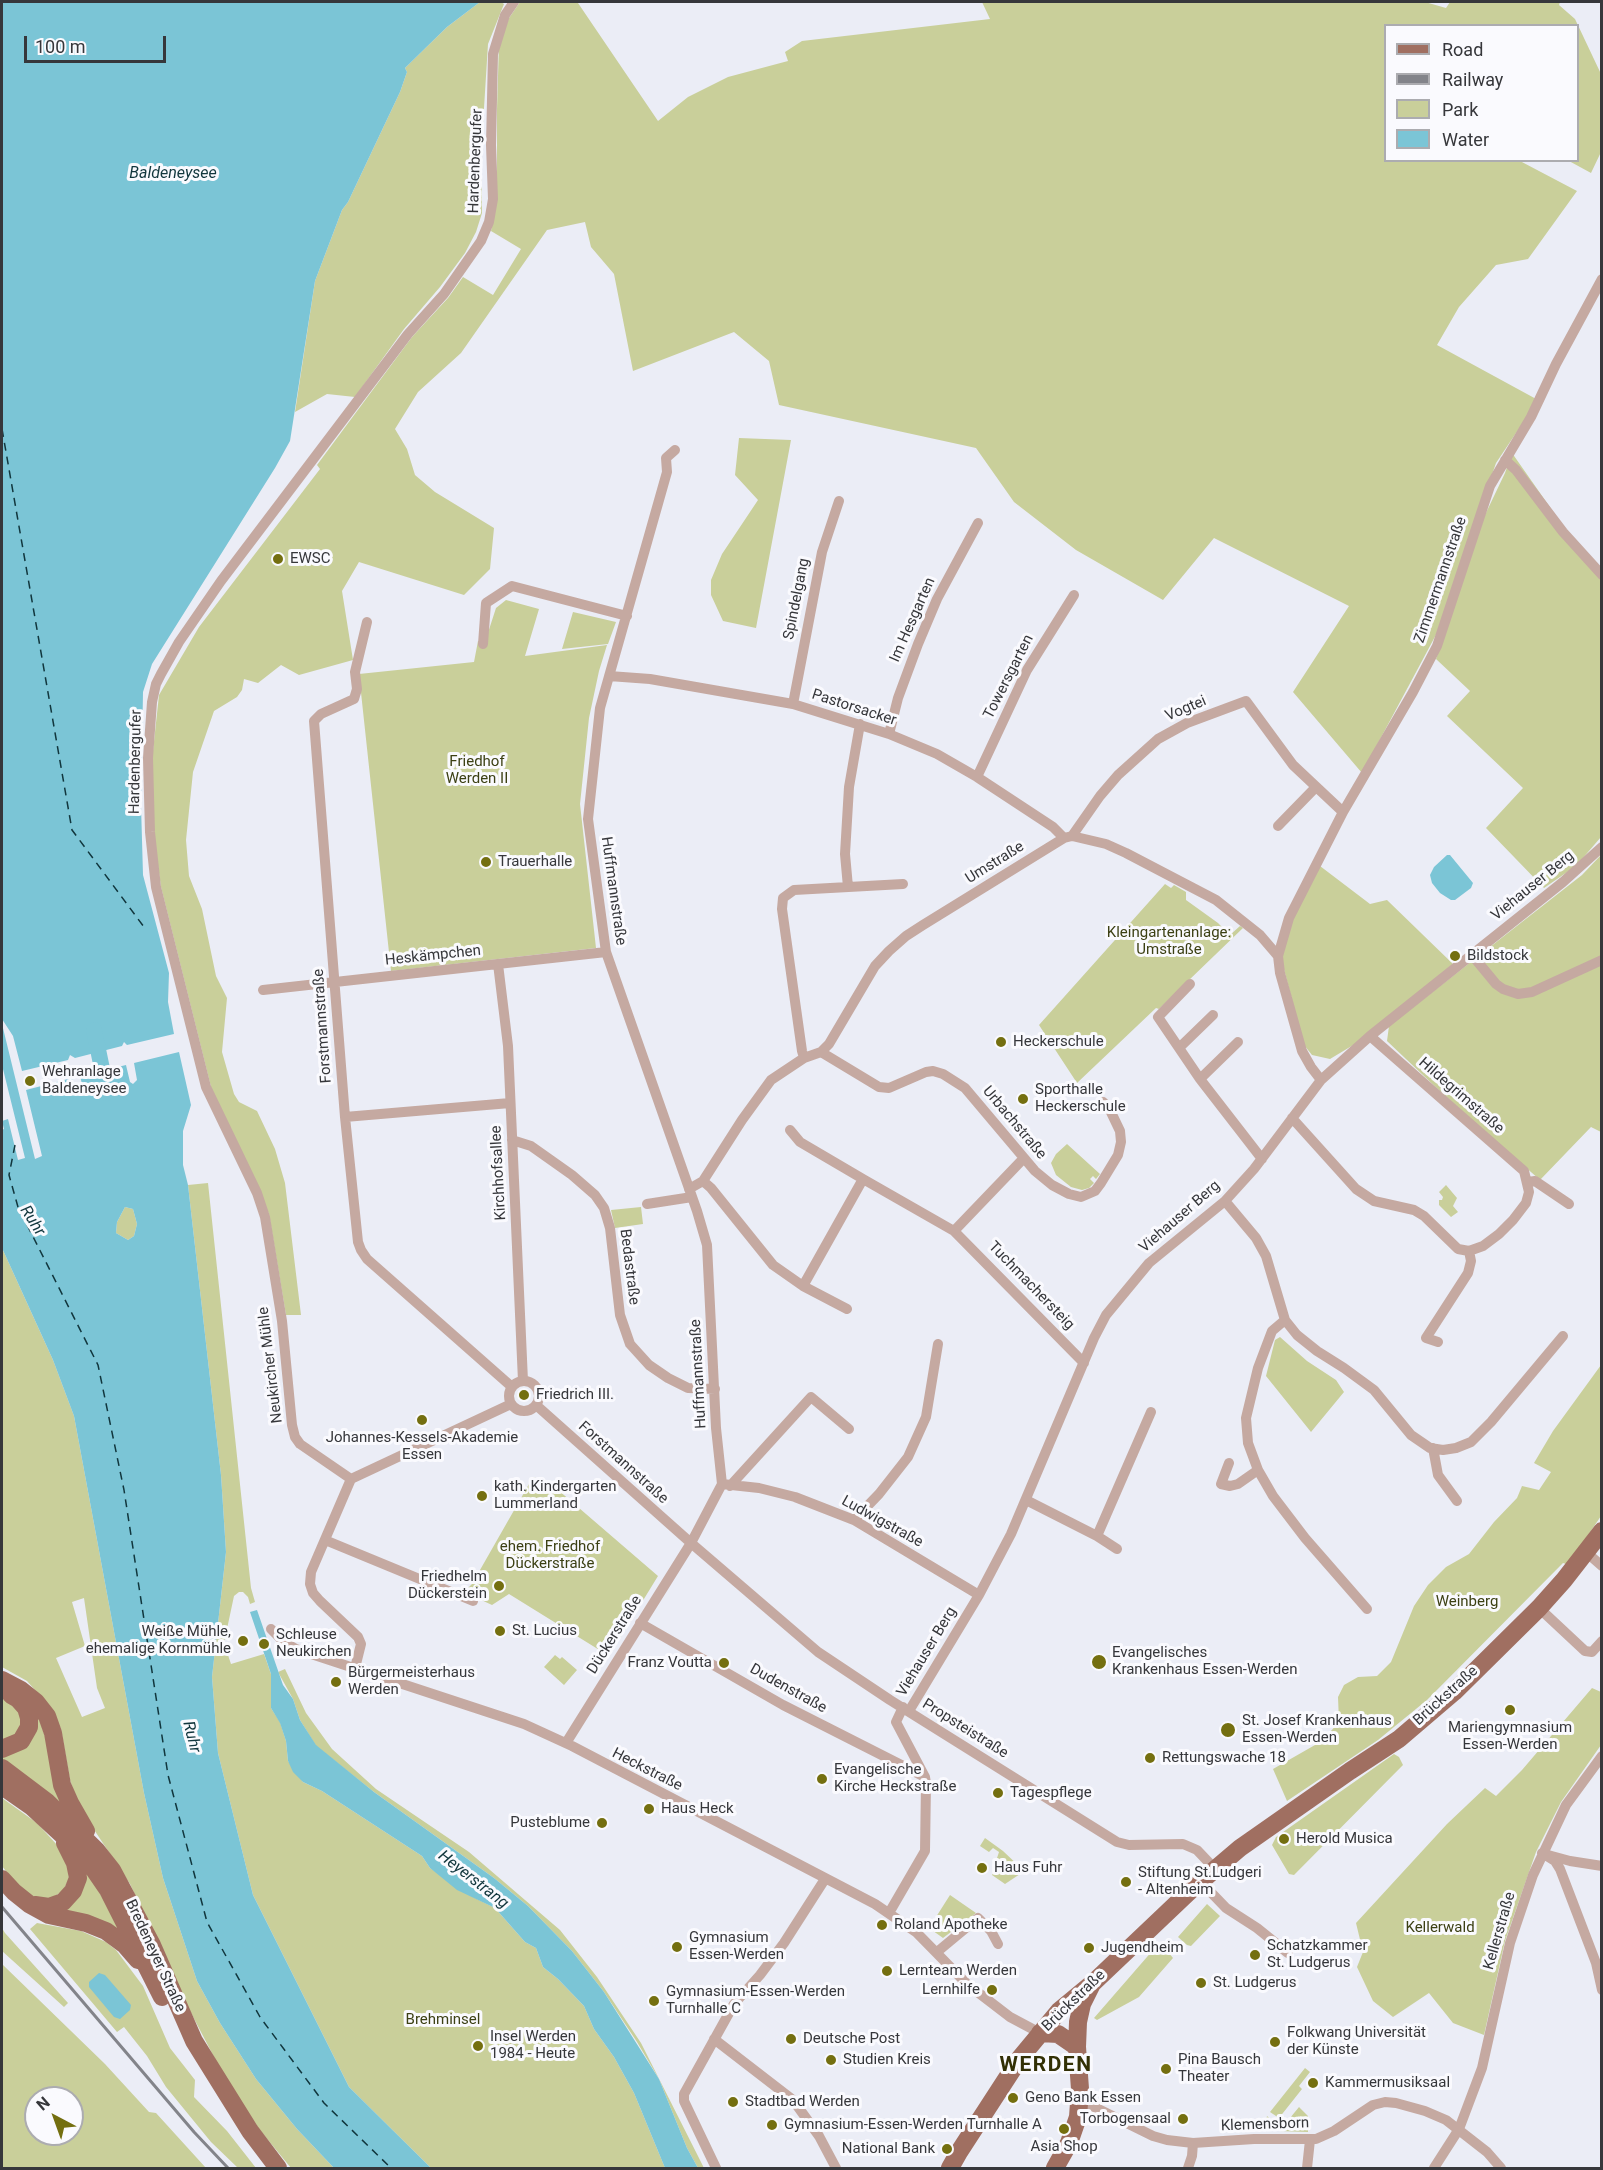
<!DOCTYPE html>
<meta charset="utf-8">
<style>
body{margin:0}
#map{position:relative;width:1603px;height:2170px;overflow:hidden;background:#ebedf6;font-family:Roboto,sans-serif}
canvas{display:block}
.frame{position:absolute;inset:0;border:3px solid #36373b;pointer-events:none}
.legend{position:absolute;left:1384px;top:24px;width:195px;height:138px;box-sizing:border-box;background:#fafafe;border:2px solid #acacb0;margin:0;padding:8px 10px;list-style:none;font-size:18px;color:#36373b}
.legend li{display:flex;align-items:center;gap:12px;height:30px}
.legend b{width:30px;border:2px solid #acacb0}
.north{position:absolute;left:24px;top:2086px;width:60px;height:60px;box-sizing:border-box;background:#fafafe;border:2px solid #acacb0;border-radius:50%;rotate:319deg;font-size:16px;font-weight:700;line-height:24px;text-align:center;color:#36373b}
.north::after{content:'';display:block;margin:auto;width:21px;height:27px;background:#746f10;clip-path:polygon(50% 0,100% 100%,50% 72%,0 100%)}
.scale{position:absolute;left:24px;top:36px;width:142px;height:27px;box-sizing:border-box;border:3px solid #36373b;border-top:0;padding-left:8px;font-size:18px;line-height:21px;white-space:nowrap;color:#36373b;-webkit-text-stroke:4px #fafafe;paint-order:stroke}
</style>
<div id="map">
<canvas width="1603" height="2170"></canvas>
<div class="frame"></div>
<ul class="legend">
<li><b style="height:8px;background:#a06f61"></b>Road</li>
<li><b style="height:8px;background:#83848a"></b>Railway</li>
<li><b style="height:16px;background:#c9cf9a"></b>Park</li>
<li><b style="height:16px;background:#7bc5d6"></b>Water</li>
</ul>
<div class="north">N</div>
<div class="scale">100 m</div>
</div>
<script>
const context = document.querySelector('canvas').getContext('2d');
context.lineJoin = 'round';
function paint(path, color) {
  context.fillStyle = color;
  context.fill(path, 'evenodd');
}
function shape(rows) {
  const path = new Path2D();
  for (const r of rows) {
    if (r.length === 3) {
      path.moveTo(r[0] + r[2], r[1]);
      path.arc(r[0], r[1], r[2], 0, 2 * Math.PI);
      continue;
    }
    path.moveTo(r[0], r[1]);
    for (let i = 2; i < r.length; i += 2) path.lineTo(r[i], r[i + 1]);
  }
  return path;
}
function strokePath(path, color, width, dash) {
  context.strokeStyle = color;
  context.lineWidth = width;
  context.lineCap = dash ? 'butt' : 'round';
  context.setLineDash(dash || []);
  context.stroke(path);
}
function write(font, color, halo, rows, align = 'center') {
  context.font = font + ' Roboto,sans-serif';
  context.lineWidth = 6;
  context.setLineDash([]);
  context.textBaseline = 'middle';
  context.strokeStyle = halo;
  context.fillStyle = color;
  for (const [text, x, y, turn = 0] of rows) {
    context.save();
    context.translate(x, y);
    context.rotate((+turn || 0) * Math.PI / 180);
    context.textAlign = isNaN(turn) ? turn : align;
    if (halo) context.strokeText(text, 0, 0);
    context.fillText(text, 0, 0);
    context.restore();
  }
}
paint(shape([
 [480,2,501,2,504,4,488,44,481,156,482,213,476,232,465,253,440,287,404,329,355,397,327,394,295,412,315,281,342,210,348,202,400,92,407,72,405,68,447,27],
 [520,2,579,2,578,3,658,121,688,97,728,77,788,61,785,52,802,41,990,19,982,2,1425,2,1446,8,1450,2,1560,2,1559,5,1575,19,1601,74,1601,152,1591,173,1569,161,1578,160,1578,26,1386,26,1386,160,1520,161,1577,191,1528,259,1496,265,1459,307,1437,345,1538,400,1496,463,1438,631,1362,773,1293,692,1349,606,1214,538,1163,600,1076,550,1014,502,976,448,779,405,769,361,734,332,633,371,614,274,591,247,585,222,547,230,461,353,418,392,395,429,407,449,415,475,435,492,494,528,490,569,464,595,359,562,342,591,353,660,299,675,281,665,258,683,244,679,242,690,237,697,214,711,193,772,186,840,189,876,202,909,216,976,227,998,222,1052,234,1094,239,1102,257,1111,275,1149,285,1183,301,1315,286,1315,269,1214,212,1091,161,887,153,830,152,760,159,695,199,627,320,469,317,465,412,337,448,298,463,277,493,295,521,249,491,231,497,198,497,109,499,43,509,18],
 [739,438,791,440,756,628,723,621,711,595,711,580,722,554,758,500,735,475],
 [1512,453,1601,580,1601,837,1576,866,1544,888,1486,828,1523,788,1447,716,1470,691,1436,659,1484,517,1505,473],
 [506,600,539,609,525,656,607,645,599,671,589,718,580,804,596,948,391,971,359,674,474,662,478,641,485,642,496,608],
 [573,612,616,622,608,644,562,649],
 [1601,855,1601,1132,1591,1127,1540,1180,1444,1095,1387,1041,1389,1026,1582,875],
 [1320,866,1370,904,1387,900,1453,964,1355,1044,1330,1059,1312,1055,1304,1045,1281,958,1293,919],
 [1165,884,1171,888,1174,885,1186,892,1186,900,1218,923,1230,935,1240,926,1243,928,1159,1009,1156,1008,1077,1083,1039,1025],
 [1067,1144,1100,1174,1096,1179,1093,1176,1090,1179,1094,1183,1089,1188,1082,1190,1071,1187,1056,1175,1051,1163,1056,1154],
 [208,1183,251,1588,255,1602,250,1604,248,1597,243,1592,239,1592,234,1596,224,1643,231,1664,264,1654,271,1674,271,1708,280,1722,286,1741,288,1761,303,1782,322,1791,422,1856,430,1868,475,1898,495,1908,525,1942,536,1948,543,1967,558,1979,584,2006,594,2029,614,2057,634,2093,665,2168,431,2168,349,2087,253,1895,218,1753,212,1677,226,1552,221,1475,188,1185],
 [1446,1185,1457,1198,1453,1206,1458,1212,1451,1217,1439,1205,1439,1200,1442,1200,1443,1197,1439,1192],
 [125,1207,133,1209,137,1224,134,1236,128,1240,116,1233,117,1222],
 [641,1207,643,1224,615,1228,611,1210],
 [2,1248,53,1360,74,1416,144,1793,163,1878,197,1981,220,2023,256,2079,297,2129,334,2168,291,2168,259,2129,225,2078,177,1986,130,1884,79,1807,70,1780,61,1729,49,1706,27,1681,2,1667],
 [84,1598,97,1688,105,1708,82,1717,56,1658,85,1646,72,1602],
 [1280,1337,1307,1361,1336,1380,1344,1392,1311,1432,1266,1376,1275,1340],
 [1601,1365,1601,1516,1580,1547,1566,1564,1563,1563,1427,1700,1378,1740,1287,1801,1273,1769,1322,1741,1339,1722,1338,1697,1344,1685,1358,1677,1377,1676,1391,1662,1414,1606,1428,1585,1446,1567,1469,1554,1494,1522,1517,1498,1522,1486,1539,1490,1551,1472,1534,1463,1553,1431],
 [533,1477,550,1483,658,1576,609,1656,509,1594,492,1605,464,1592,472,1584],
 [555,1655,560,1659,562,1657,577,1670,564,1685,544,1667],
 [285,1669,306,1713,332,1749,376,1789,469,1852,560,1930,597,1977,641,2043,704,2168,698,2168,687,2148,659,2079,637,2042,604,1992,572,1951,528,1906,494,1878,374,1792,316,1746,300,1720,293,1699,278,1672],
 [1592,1688,1601,1692,1601,1745,1561,1802,1536,1852,1505,1941,1484,2035,1453,2023,1429,1993,1393,2017,1373,2001,1357,1967,1363,1952,1356,1923,1447,1824,1485,1788,1496,1796,1522,1770],
 [2,1694,12,1701,22,1718,17,1735,2,1742],
 [35,1707,73,1818,2,1762,2,1752],
 [1394,1754,1399,1757,1403,1765,1294,1875,1289,1874,1272,1845,1276,1837],
 [2,1798,37,1823,58,1846,68,1865,69,1879,63,1891,50,1899,34,1898,19,1888,2,1866],
 [985,1838,1003,1851,1022,1869,1020,1874,1005,1884,992,1875,1001,1861,997,1858,999,1852,993,1848,989,1852,980,1846],
 [81,1862,128,1940,54,1910],
 [950,1895,976,1913,943,1938,929,1928],
 [1207,1904,1220,1916,1191,1946,1187,1945,1178,1937],
 [37,1923,81,1931,106,1942,116,1950,143,1986,170,2048,195,2080,194,2097,227,2131,256,2168,238,2168,211,2142,166,2087,147,2056,124,2027,117,2032,30,1929],
 [2,1928,5,1933,68,2003,64,2007,2,1951],
 [1160,1942,1173,1958,1139,1997,1097,2020,1094,2018],
 [2,1964,105,2064,149,2112,156,2113,206,2168,2,2168],
 [36,2098,72,2098,72,2134,36,2134],
 [1305,2068,1310,2072,1299,2086,1302,2089,1279,2118,1270,2112],
 [1299,2107,1308,2116,1308,2132,1279,2131,1266,2121,1267,2116,1281,2129]
]), '#c9cf9a');
paint(shape([
 [2,2,480,2,447,27,405,68,407,72,400,92,348,202,342,210,315,281,290,441,275,468,152,664,143,692,141,805,143,875,169,973,168,1002,174,1034,127,1045,124,1042,122,1046,75,1058,70,1055,68,1060,22,1071,13,1036,2,1019],
 [1447,855,1450,855,1473,883,1471,888,1455,900,1451,900,1440,893,1432,883,1430,875,1434,867],
 [2,1024,35,1159,42,1156,26,1090,72,1078,76,1095,80,1096,84,1092,80,1076,126,1065,130,1082,133,1084,137,1080,134,1063,179,1052,191,1105,183,1131,183,1165,188,1185,221,1475,226,1552,212,1677,218,1753,253,1895,349,2087,431,2168,334,2168,297,2129,256,2079,220,2023,197,1981,163,1878,144,1793,74,1416,53,1360,2,1248,2,1130,4,1129,2,1121,8,1119,18,1160,25,1158,2,1065],
 [125,1207,133,1209,137,1224,134,1236,128,1240,116,1233,117,1222],
 [257,1610,283,1685,293,1699,300,1720,316,1745,374,1792,494,1878,528,1906,572,1951,604,1992,659,2079,687,2148,698,2168,665,2168,634,2093,614,2057,594,2029,584,2006,558,1979,543,1967,536,1948,525,1942,495,1908,457,1890,430,1868,422,1856,322,1791,303,1782,293,1772,288,1761,286,1741,280,1723,271,1708,271,1674,250,1612],
 [99,1973,105,1975,131,2005,130,2010,120,2019,114,2017,89,1987,89,1982]
]), '#7bc5d6');
strokePath(shape([
 [94,1030,107,1093]
]), '#7bc5d6', 16);
strokePath(shape([
 [2,429,72,830,144,927],
 [15,1145,9,1175,18,1207,98,1365,124,1490,168,1775,207,1922,260,2017,324,2103,391,2168]
]), '#11363d', 1.5, [8, 6]);
strokePath(shape([
 [1505,460,1516,470,1563,532,1602,575],
 [367,622,355,672,357,689,354,699,321,714,314,721,345,1117,358,1242,361,1250,367,1259,512,1387],
 [483,644,486,603,512,586,627,616],
 [609,676,650,679,793,704,889,734,937,754,977,777,1053,827,1064,838],
 [793,704,822,552,839,501],
 [889,734,898,698,918,644,937,599,978,523],
 [977,777,1027,670,1074,595],
 [1278,826,1316,787],
 [1072,836,1100,796,1118,775,1158,739,1187,723,1246,701,1293,765,1343,812],
 [848,887,845,854,849,787,860,724],
 [1472,955,1496,984,1503,989,1518,994,1532,992,1602,960],
 [1278,956,1289,918,1343,812,1413,692,1437,646,1490,486,1531,417,1556,364,1602,279],
 [498,964,508,1046,523,1381],
 [1190,984,1158,1017,1200,1079,1262,1159],
 [263,990,606,952],
 [1179,1048,1213,1015],
 [821,1052,879,1087,889,1088,926,1072,933,1071,943,1074,965,1088,1035,1171,1052,1185,1069,1194,1081,1197,1095,1191,1101,1183,1118,1155,1121,1142,1120,1131,1109,1108,1103,1102],
 [804,1058,802,1051,782,909,783,898,794,890,903,884],
 [1200,1079,1238,1042],
 [345,1117,510,1103],
 [1292,1118,1356,1189,1374,1201,1414,1210,1424,1216,1458,1249,1469,1251,1483,1246,1499,1234,1513,1220,1526,1203,1529,1192,1524,1171,1370,1036],
 [790,1130,800,1142,863,1179],
 [512,1140,531,1146,572,1175,595,1195,604,1208,610,1228,620,1315,630,1344,649,1365,668,1378,688,1388,715,1389],
 [703,1181,711,1188,773,1265,803,1286,863,1179,954,1231,1084,1363],
 [1528,1182,1535,1181,1569,1204],
 [689,1189,703,1181,742,1120,771,1080,804,1058,821,1052,829,1044,875,966,889,951,906,936,923,925,1064,838,1072,836,1106,844,1126,853,1216,900,1260,935,1278,956,1280,973,1302,1051,1311,1067,1321,1080],
 [1225,1201,1256,1238,1266,1256,1285,1320,1297,1335,1317,1351,1344,1368,1374,1390,1411,1435,1430,1448,1443,1450,1456,1448,1471,1442,1491,1422,1563,1336],
 [647,1204,692,1197],
 [954,1231,1024,1158],
 [803,1286,847,1309],
 [1285,1320,1272,1331,1258,1368,1246,1418,1248,1443,1258,1470,1273,1496,1305,1538,1367,1609],
 [1438,1342,1426,1338,1468,1273,1471,1261,1469,1251],
 [524,1396,15],
 [536,1405,691,1543,818,1652,890,1700,1117,1842,1129,1845,1183,1844,1197,1850,1215,1869],
 [1433,1448,1438,1475,1457,1501],
 [1229,1463,1221,1484,1230,1486,1238,1484,1258,1470],
 [351,1479,300,1444,295,1437,292,1425,282,1321,265,1217,257,1193,206,1087,156,887,150,832,148,758,152,702,156,684,161,674,179,642,221,581,408,334,444,294,481,241,489,222,493,199,491,145,493,54,505,15,514,2],
 [351,1479,311,1572,310,1584,313,1593,320,1601,358,1637,361,1644,355,1668],
 [351,1479,511,1404],
 [722,1484,759,1488,795,1497,854,1520,979,1595],
 [730,1486,811,1397,849,1429],
 [1026,1500,1097,1536,1117,1549],
 [854,1520,879,1494,908,1457,926,1417,938,1344],
 [1097,1536,1151,1412],
 [325,1540,473,1601],
 [1586,1552,1602,1566],
 [1539,1608,1585,1651,1592,1652,1602,1641],
 [640,1623,783,1705,925,1777],
 [271,1629,284,1642,296,1649,524,1724,572,1746,875,1904,916,1932,967,1984,1010,2017,1040,2033],
 [909,1711,979,1595,1011,1534,1094,1338,1106,1315,1149,1263,1225,1201,1254,1169,1321,1080,1370,1036,1563,882,1602,847],
 [566,1743,691,1543,722,1484,716,1428,707,1245,697,1211,606,952,588,819,600,708,667,472,666,458,675,450],
 [1542,1853,1555,1861,1560,1869,1596,1963,1602,1990],
 [1548,1855,1570,1861,1602,1866],
 [1200,1881,1226,1908,1257,1928,1288,1953],
 [889,1913,925,1851,926,1783,925,1777,896,1722,903,1707],
 [937,1952,978,1918,991,1931,998,1944],
 [714,2039,793,2100,819,2136,836,2168],
 [1080,2100,1153,2136,1167,2140,1193,2143,1254,2139,1316,2139,1334,2131,1373,2105,1385,2102,1396,2103,1425,2111,1446,2120,1487,2152,1501,2168],
 [716,2168,684,2101,684,2094,734,2004,760,1975,784,1943,825,1879],
 [1188,2168,1192,2156,1193,2143],
 [1307,2168,1310,2140],
 [1434,2168,1459,2129,1482,2068,1510,1943,1533,1875,1566,1805,1602,1756]
]), '#c5a9a1', 10);
strokePath(shape([
 [2,1680,21,1690,36,1702,47,1716,53,1733,62,1785,70,1803,86,1831],
 [2,1749,21,1741,29,1727,29,1718,26,1708,18,1699,11,1695],
 [2,1768,47,1802,97,1851,112,1870,152,1945,194,2041,250,2131,278,2168],
 [2,1786,32,1807,84,1855,108,1890,162,1997],
 [2,1879,14,1892,29,1904,49,1915,86,1923,106,1931,125,1945,138,1960],
 [35,1905,49,1907,63,1902,73,1891,78,1878,75,1863,65,1843],
 [1040,2033,1058,2034,1077,2047],
 [950,2168,959,2152,1020,2058,1059,2011,1094,1982,1193,1888,1240,1848,1350,1771,1399,1739,1454,1692,1539,1608,1564,1580,1602,1531],
 [1055,2168,1069,2143,1078,2117,1080,2089,1077,2047,1078,2022,1082,2004,1091,1986]
]), '#a06f61', 18);
strokePath(shape([
 [2,1907,194,2132,228,2168]
]), '#83848a', 3);
for (const [x, y, r, color] of [
 [278,559,6,"#746f10"],
 [486,862,6,"#746f10"],
 [1455,956,6,"#746f10"],
 [1001,1042,6,"#746f10"],
 [30,1081,6,"#746f10"],
 [1023,1099,6,"#746f10"],
 [524,1395,6,"#746f10"],
 [422,1420,6,"#746f10"],
 [482,1496,6,"#746f10"],
 [499,1586,6,"#746f10"],
 [500,1631,6,"#746f10"],
 [243,1641,6,"#746f10"],
 [264,1644,6,"#746f10"],
 [1099,1662,8,"#746f10"],
 [724,1663,6,"#746f10"],
 [336,1682,6,"#746f10"],
 [1510,1710,6,"#746f10"],
 [1228,1730,8,"#746f10"],
 [1150,1758,6,"#746f10"],
 [822,1779,6,"#746f10"],
 [998,1793,6,"#746f10"],
 [649,1809,6,"#746f10"],
 [602,1823,6,"#746f10"],
 [1284,1839,6,"#746f10"],
 [982,1868,6,"#746f10"],
 [1126,1882,6,"#746f10"],
 [882,1925,6,"#746f10"],
 [677,1947,6,"#746f10"],
 [1089,1948,6,"#746f10"],
 [1255,1955,6,"#746f10"],
 [887,1971,6,"#746f10"],
 [1201,1983,6,"#746f10"],
 [992,1990,6,"#746f10"],
 [654,2001,6,"#746f10"],
 [791,2039,6,"#746f10"],
 [1275,2042,6,"#746f10"],
 [478,2046,6,"#746f10"],
 [831,2060,6,"#746f10"],
 [1166,2069,6,"#746f10"],
 [1313,2083,6,"#746f10"],
 [1013,2098,6,"#746f10"],
 [733,2102,6,"#746f10"],
 [1183,2119,6,"#746f10"],
 [772,2125,6,"#746f10"],
 [1064,2129,6,"#746f10"],
 [947,2149,6,"#746f10"]
]) {
  const dot = new Path2D();
  dot.arc(x, y, r, 0, 2 * Math.PI);
  context.fillStyle = color;
  context.fill(dot);
  strokePath(dot, '#fafafe', 2);
}
write('15px', '#36373b', '#fafafe', [
 ["Hardenbergufer",476,161,-88],
 ["Zimmermannstraße",1441,580,-71],
 ["Spindelgang",797,599,-79],
 ["Im Hesgarten",913,620,-66],
 ["Towersgarten",1009,677,-63],
 ["Pastorsacker",854,708,18],
 ["Vogtei",1186,709,-23],
 ["Hardenbergufer",136,762,-89],
 ["Umstraße",995,863,-32],
 ["Viehauser Berg",1533,886,-39],
 ["Huffmannstraße",613,891,82],
 ["Heskämpchen",433,956,-6],
 ["Forstmannstraße",323,1026,-94],
 ["Hildegrimstraße",1461,1096,41],
 ["Urbachstraße",1014,1123,50],
 ["Kirchhofsallee",499,1173,-93],
 ["Viehauser Berg",1180,1217,-41],
 ["Bedastraße",629,1267,83],
 ["Tuchmachersteig",1031,1286,46],
 ["Neukircher Mühle",271,1365,-97],
 ["Huffmannstraße",699,1374,-93],
 ["Forstmannstraße",623,1463,42],
 ["Ludwigstraße",882,1522,29],
 ["Dückerstraße",615,1635,-58],
 ["Viehauser Berg",927,1652,-59],
 ["Dudenstraße",788,1689,29],
 ["Brückstraße",1446,1696,-42],
 ["Propsteistraße",965,1729,32],
 ["Heckstraße",647,1770,27],
 ["Kellerstraße",1500,1931,-74],
 ["Bredeneyer Straße",155,1956,65],
 ["Brückstraße",1074,2001,-44],
 ["Klemensborn",1265,2125,-2]
]);
write('15px', '#36373b', '#fafafe', [
 ["EWSC",290,559],
 ["Trauerhalle",498,862],
 ["Bildstock",1467,956],
 ["Heckerschule",1013,1042],
 ["Wehranlage",42,1072],
 ["Baldeneysee",42,1089],
 ["Sporthalle",1035,1090],
 ["Heckerschule",1035,1107],
 ["Friedrich III.",536,1395],
 ["Johannes-Kessels-Akademie",422,1438,"center"],
 ["Essen",422,1455,"center"],
 ["kath. Kindergarten",494,1487],
 ["Lummerland",494,1504],
 ["Friedhelm",487,1577,"right"],
 ["Dückerstein",487,1594,"right"],
 ["St. Lucius",512,1631],
 ["Weiße Mühle,",231,1632,"right"],
 ["ehemalige Kornmühle",231,1649,"right"],
 ["Schleuse",276,1635],
 ["Neukirchen",276,1652],
 ["Evangelisches",1112,1653],
 ["Krankenhaus Essen-Werden",1112,1670],
 ["Franz Voutta",712,1663,"right"],
 ["Bürgermeisterhaus",348,1673],
 ["Werden",348,1690],
 ["St. Josef Krankenhaus",1242,1721],
 ["Essen-Werden",1242,1738],
 ["Mariengymnasium",1510,1728,"center"],
 ["Essen-Werden",1510,1745,"center"],
 ["Rettungswache 18",1162,1758],
 ["Evangelische",834,1770],
 ["Kirche Heckstraße",834,1787],
 ["Tagespflege",1010,1793],
 ["Haus Heck",661,1809],
 ["Pusteblume",590,1823,"right"],
 ["Herold Musica",1296,1839],
 ["Haus Fuhr",994,1868],
 ["Stiftung St.Ludgeri",1138,1873],
 ["- Altenheim",1138,1890],
 ["Roland Apotheke",894,1925],
 ["Gymnasium",689,1938],
 ["Essen-Werden",689,1955],
 ["Schatzkammer",1267,1946],
 ["St. Ludgerus",1267,1963],
 ["Jugendheim",1101,1948],
 ["Lernteam Werden",899,1971],
 ["St. Ludgerus",1213,1983],
 ["Lernhilfe",980,1990,"right"],
 ["Gymnasium-Essen-Werden",666,1992],
 ["Turnhalle C",666,2009],
 ["Folkwang Universität",1287,2033],
 ["der Künste",1287,2050],
 ["Insel Werden",490,2037],
 ["1984 - Heute",490,2054],
 ["Deutsche Post",803,2039],
 ["Studien Kreis",843,2060],
 ["Pina Bausch",1178,2060],
 ["Theater",1178,2077],
 ["Kammermusiksaal",1325,2083],
 ["Geno Bank Essen",1025,2098],
 ["Stadtbad Werden",745,2102],
 ["Torbogensaal",1171,2119,"right"],
 ["Gymnasium-Essen-Werden Turnhalle A",784,2125],
 ["Asia Shop",1064,2147,"center"],
 ["National Bank",935,2149,"right"]
], 'left');
write('15px', '#3c4014', '#fafafe', [
 ["Friedhof",477,762],
 ["Werden II",477,779],
 ["Kleingartenanlage:",1169,933],
 ["Umstraße",1169,950],
 ["ehem. Friedhof",550,1547],
 ["Dückerstraße",550,1564],
 ["Weinberg",1467,1602],
 ["Kellerwald",1440,1928],
 ["Brehminsel",443,2020]
]);
write('italic 16px', '#11363d', '#fafafe', [
 ["Baldeneysee",173,174],
 ["Ruhr",32,1221,57],
 ["Ruhr",191,1737,76],
 ["Heyerstrang",473,1880,38]
]);
context.letterSpacing = '1.5px';
write('bold 21px', '#323005', '#fafafe', [
 ["WERDEN",1046,2066]
]);
context.letterSpacing = '0px';
</script>
